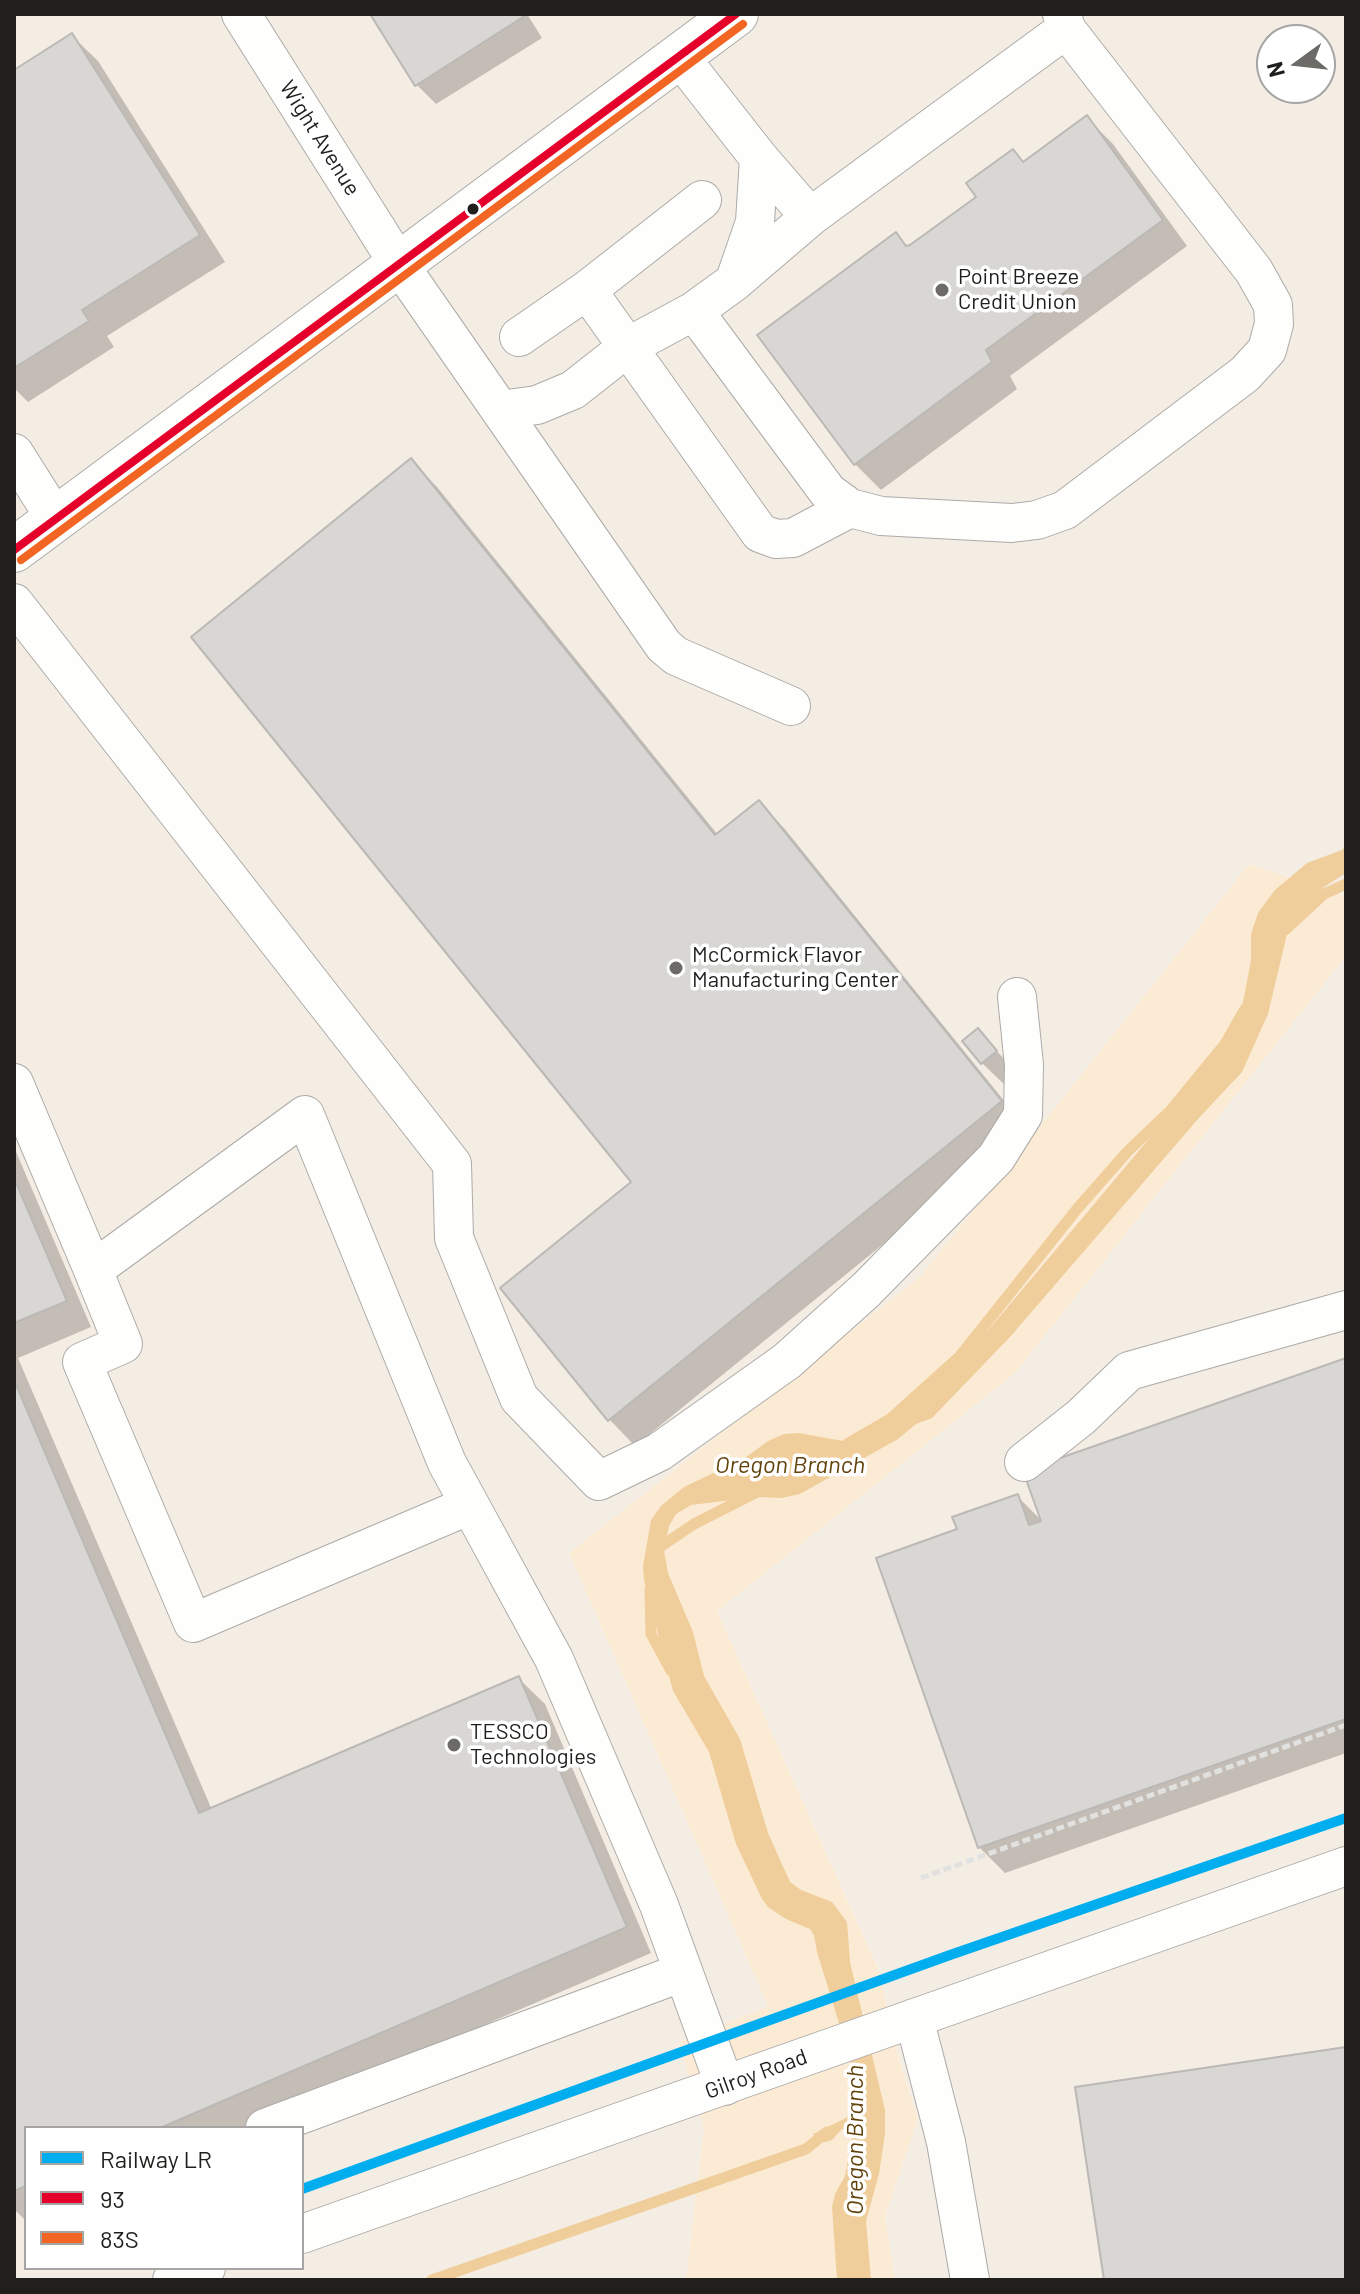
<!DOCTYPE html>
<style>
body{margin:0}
#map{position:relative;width:1360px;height:2294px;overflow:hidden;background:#faf7f4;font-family:Barlow,sans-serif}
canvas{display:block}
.frame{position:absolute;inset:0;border:16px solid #211f1c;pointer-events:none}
.legend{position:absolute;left:24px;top:2126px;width:280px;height:144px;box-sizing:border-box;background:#fff;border:2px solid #a6a5a4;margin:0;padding:10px 14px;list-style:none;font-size:24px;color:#211f1c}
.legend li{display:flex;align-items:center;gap:16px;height:40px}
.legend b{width:40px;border:2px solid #a6a5a4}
.north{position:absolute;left:1256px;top:24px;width:80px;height:80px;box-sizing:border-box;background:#fff;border:2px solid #a6a5a4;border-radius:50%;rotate:255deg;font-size:22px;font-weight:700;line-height:32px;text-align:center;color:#211f1c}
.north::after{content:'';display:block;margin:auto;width:28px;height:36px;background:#6d6b68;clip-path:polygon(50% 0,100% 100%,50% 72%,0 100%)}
</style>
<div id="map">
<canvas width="1360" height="2294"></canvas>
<div class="frame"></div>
<ul class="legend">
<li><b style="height:10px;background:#00aeef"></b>Railway LR</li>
<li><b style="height:10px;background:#e4002b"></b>93</li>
<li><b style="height:10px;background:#f26522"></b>83S</li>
</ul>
<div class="north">N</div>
</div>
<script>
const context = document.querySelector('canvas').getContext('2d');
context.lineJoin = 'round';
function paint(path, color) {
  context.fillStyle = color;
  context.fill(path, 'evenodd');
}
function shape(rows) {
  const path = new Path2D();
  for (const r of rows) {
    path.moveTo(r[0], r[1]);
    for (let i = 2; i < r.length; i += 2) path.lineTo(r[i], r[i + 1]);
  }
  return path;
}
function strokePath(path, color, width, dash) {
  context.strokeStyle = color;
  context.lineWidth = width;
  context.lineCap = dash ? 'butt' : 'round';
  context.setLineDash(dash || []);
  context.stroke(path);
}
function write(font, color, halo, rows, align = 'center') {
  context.font = font + ' Barlow,sans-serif';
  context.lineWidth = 7;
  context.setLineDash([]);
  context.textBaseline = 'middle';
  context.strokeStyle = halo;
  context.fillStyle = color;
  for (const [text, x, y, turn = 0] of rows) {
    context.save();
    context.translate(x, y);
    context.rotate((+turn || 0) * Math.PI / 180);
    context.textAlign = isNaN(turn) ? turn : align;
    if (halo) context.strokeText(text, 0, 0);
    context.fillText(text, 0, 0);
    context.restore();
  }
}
paint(shape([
 [14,14,1346,14,1346,896,1249,864,921,1276,569,1553,768,2006,679,2042,704,2128,686,2280,14,2280],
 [1272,40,1320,40,1320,88,1272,88],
 [26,2128,302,2128,302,2268,26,2268],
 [1346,956,1346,2280,895,2280,885,2216,918,2119,900,2063,878,1967,717,1611,1015,1373]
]), '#f4ede3');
paint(shape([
 [1249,864,1346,896,1346,956,1015,1373,717,1611,878,1968,900,2063,918,2119,885,2216,895,2280,686,2280,704,2128,679,2042,768,2006,569,1553,921,1276]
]), '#fcebd4');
paint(shape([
 [1346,845,1346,873,1324,887,1308,902,1287,934,1268,1014,1242,1072,1198,1119,1010,1337,932,1418,916,1424,898,1439,800,1494,781,1498,758,1497,691,1505,676,1514,669,1526,664,1551,668,1573,693,1632,704,1676,740,1739,768,1833,790,1882,801,1890,832,1902,847,1922,850,1962,885,2110,885,2134,879,2174,866,2221,871,2280,837,2280,832,2207,835,2194,845,2176,852,2138,850,2133,842,2129,832,2140,826,2142,819,2142,813,2134,846,2118,854,2107,857,2081,817,1952,814,1935,810,1929,786,1919,768,1907,762,1899,736,1844,709,1752,673,1691,644,1580,643,1566,651,1520,661,1506,684,1487,745,1458,768,1441,784,1434,799,1433,843,1441,857,1437,865,1435,908,1408,990,1328,1232,1040,1239,1024,1251,960,1251,934,1258,913,1275,890,1307,863,1342,850]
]), '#f0ce9c');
paint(shape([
 [372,14,527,14,542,38,436,104,416,84],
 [72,36,98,61,225,262,107,336,114,347,28,402,14,388,14,72],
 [1087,118,1113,144,1187,246,1010,376,1017,389,881,490,855,464,760,335,896,234,908,247,978,197,1013,151,1025,163],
 [411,461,437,487,718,835,758,802,784,828,1026,1128,635,1446,610,1420,503,1288,634,1182],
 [978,1031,1022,1078,1008,1088,982,1063],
 [14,1147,91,1327,18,1358,212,1810,519,1679,545,1704,651,1953,245,2128,26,2128,26,2221,14,2209],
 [1346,1360,1346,1753,1005,1873,979,1847,959,1531,1017,1496,1043,1522]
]), '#0003');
strokePath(shape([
 [1285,930,1324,894,1346,884],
 [847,1444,890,1419,960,1356,1077,1209,1127,1152,1170,1111,1225,1044,1245,1009],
 [658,1554,660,1547,694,1524,757,1492],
 [650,1589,651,1634,671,1671],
 [432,2280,806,2149,827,2132]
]), '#f0ce9c', 11);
const building = shape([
 [370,14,521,14,523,17,415,86,370,14],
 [72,33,200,235,82,310,89,321,14,368,14,70,72,33],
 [1087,115,1163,220,986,350,992,362,854,465,757,335,896,232,906,246,910,245,976,197,966,183,1013,149,1023,162,1087,115],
 [411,458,715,835,759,800,1002,1101,608,1421,500,1288,631,1182,191,637,411,458],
 [978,1028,997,1051,981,1064,962,1041,978,1028],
 [14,1178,67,1301,14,1323,14,1178],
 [1346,1358,1346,1719,978,1848,876,1558,957,1529,952,1517,1018,1494,1029,1525,1041,1521,1023,1471,1346,1358],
 [14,1380,199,1813,519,1676,627,1927,160,2128,26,2128,26,2186,14,2191,14,1380],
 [1346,2047,1346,2280,1104,2280,1075,2087,1346,2047]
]);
paint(building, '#d9d7d4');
strokePath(building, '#bbb8b6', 2);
const minor = shape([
 [241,14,398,263,664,646,676,656,791,706],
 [679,56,759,158,810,217,734,282,694,311,828,492,850,508,881,516,1012,523,1037,520,1065,510,1245,374,1267,350,1274,324,1273,305,1254,271,1066,29,1062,14],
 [810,217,1066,29],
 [735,280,755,222,759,158],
 [587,290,702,200],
 [519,337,587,290,760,533,776,539,793,538,850,508],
 [500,410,537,405,573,390,629,346,694,311],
 [14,453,55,518],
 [14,603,452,1164,454,1238,519,1398,599,1481,659,1452,787,1361,866,1290,996,1158,1023,1115,1024,1065,1017,997],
 [14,1083,93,1270],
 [1024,1462,1081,1417,1129,1371,1346,1310],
 [470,1505,193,1623,82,1362,123,1344,93,1270,305,1115,447,1463,470,1505,554,1659,659,1905,725,2086],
 [914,2018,946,2142,970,2280],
 [265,2128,683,1972],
 [302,2234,1346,1866],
 [172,2280,206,2268]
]);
const major = shape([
 [14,550,736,14]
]);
strokePath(minor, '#acaaa8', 40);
strokePath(major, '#acaaa8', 46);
strokePath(shape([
 [921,1878,1346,1725]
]), '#e1e1e0', 5, [8, 4]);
strokePath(minor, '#fefefd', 38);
strokePath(major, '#fefefd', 44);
strokePath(shape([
 [14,550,736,14]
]), '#e4002b', 8);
strokePath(shape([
 [21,560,743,24]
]), '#f26522', 8);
strokePath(shape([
 [302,2189,950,1955,1346,1818]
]), '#00aeef', 10);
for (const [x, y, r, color] of [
 [473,209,7,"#211f1c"],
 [942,290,8,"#6d6b68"],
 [676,968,8,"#6d6b68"],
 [454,1745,8,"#6d6b68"]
]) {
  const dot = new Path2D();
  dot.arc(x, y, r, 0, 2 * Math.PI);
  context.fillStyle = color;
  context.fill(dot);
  strokePath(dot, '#fff', 3);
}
write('22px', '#211f1c', '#fff', [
 ["Wight Avenue",320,138,58],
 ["Gilroy Road",756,2074,-20]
]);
write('22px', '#211f1c', '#fff', [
 ["Point Breeze",958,277],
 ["Credit Union",958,302],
 ["McCormick Flavor",692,955],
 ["Manufacturing Center",692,980],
 ["TESSCO",470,1732],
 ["Technologies",470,1757]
], 'left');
write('italic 24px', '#62430b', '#fff', [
 ["Oregon Branch",790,1465],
 ["Oregon Branch",855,2140,-90]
]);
</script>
